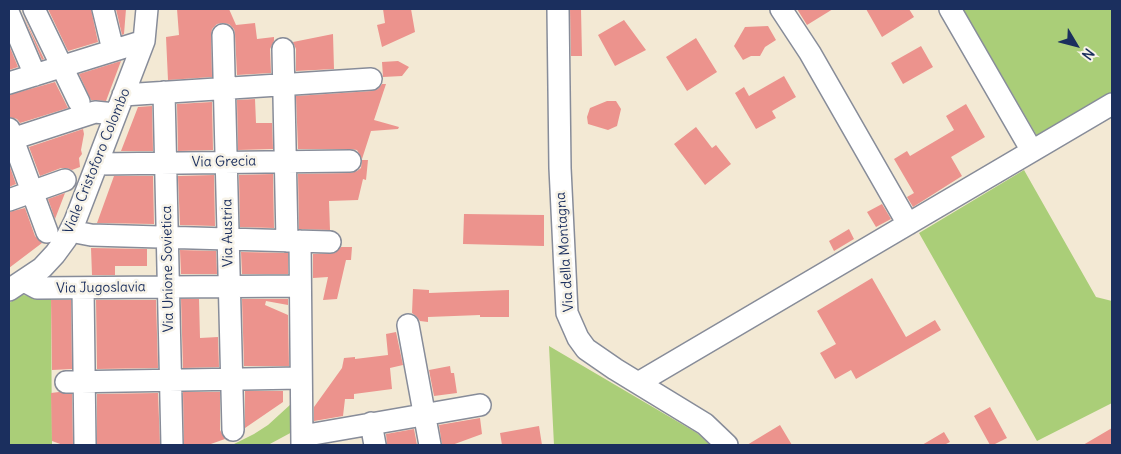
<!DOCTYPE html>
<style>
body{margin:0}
#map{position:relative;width:1121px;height:454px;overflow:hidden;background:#f3e9d4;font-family:Delius,sans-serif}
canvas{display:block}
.frame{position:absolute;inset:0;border:10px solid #1b2f5e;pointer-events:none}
.north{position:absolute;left:1051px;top:20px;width:50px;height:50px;-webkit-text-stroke:4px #f7f3e8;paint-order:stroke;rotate:127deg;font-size:14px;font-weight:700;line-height:20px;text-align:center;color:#1b2f5e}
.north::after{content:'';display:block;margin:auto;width:18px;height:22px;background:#1b2f5e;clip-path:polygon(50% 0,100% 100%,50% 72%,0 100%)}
</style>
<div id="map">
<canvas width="1121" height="454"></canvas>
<div class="frame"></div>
<div class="north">N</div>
</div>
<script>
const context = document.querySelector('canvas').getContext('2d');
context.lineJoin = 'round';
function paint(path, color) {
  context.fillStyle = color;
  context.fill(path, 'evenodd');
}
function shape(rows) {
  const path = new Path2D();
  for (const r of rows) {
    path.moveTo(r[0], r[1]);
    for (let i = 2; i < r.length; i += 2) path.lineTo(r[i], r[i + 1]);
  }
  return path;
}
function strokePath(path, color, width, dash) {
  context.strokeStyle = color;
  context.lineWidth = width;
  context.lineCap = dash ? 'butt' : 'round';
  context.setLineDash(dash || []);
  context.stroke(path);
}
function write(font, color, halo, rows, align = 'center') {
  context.font = font + ' Delius,sans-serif';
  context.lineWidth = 5;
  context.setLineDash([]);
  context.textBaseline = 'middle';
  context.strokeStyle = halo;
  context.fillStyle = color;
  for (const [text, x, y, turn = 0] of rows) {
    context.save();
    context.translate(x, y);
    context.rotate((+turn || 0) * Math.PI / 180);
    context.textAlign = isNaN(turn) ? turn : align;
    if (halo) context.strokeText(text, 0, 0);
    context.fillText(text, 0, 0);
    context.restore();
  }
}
paint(shape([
 [963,9,1112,9,1112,92,1037,136],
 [1024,170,1096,297,1112,301,1112,403,1037,441,919,233],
 [22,295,51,297,52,445,9,445,9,303],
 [549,346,697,433,710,445,554,445],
 [291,404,294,431,268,445,232,445,254,434,268,425]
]), '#aace78');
paint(shape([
 [48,9,91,9,98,42,68,51],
 [116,9,126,9,124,34,122,35],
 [177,9,229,9,236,25,255,23,257,39,274,37,274,41,270,49,271,73,237,75,235,34,234,29,229,24,222,23,217,24,212,29,211,35,212,77,168,80,166,37,179,35],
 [383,9,411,9,415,32,382,47,377,25,385,23],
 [570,9,581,9,582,56,571,56],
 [797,9,833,9,807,25],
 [866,9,909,9,914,17,882,37],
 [23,15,44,59,42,60],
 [624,20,646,50,615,66,598,35],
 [768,26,776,40,765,47,760,56,751,56,743,60,734,46,745,27],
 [333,34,334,69,296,71,296,49,293,42],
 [696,38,717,72,687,91,666,57],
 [9,45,18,67,9,70],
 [921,46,933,67,903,84,891,63],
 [121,61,106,101,91,100,79,74],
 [398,61,409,67,402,76,383,77,382,62],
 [784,76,796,97,772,111,776,118,756,129,735,93,744,87,749,96],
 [55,82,68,108,20,123,17,119,9,117,9,95],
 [382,84,386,84,374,120,399,127,398,129,371,131,362,159,357,150,350,149,298,149,296,96,372,91,378,89],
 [255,99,256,123,272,123,273,149,238,150,237,100],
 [607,101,616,101,621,109,617,126,608,130,588,124,587,117,590,108],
 [212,102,213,150,178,151,177,104],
 [966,104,985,137,951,157,962,176,913,207,907,197,914,193,894,159,907,151,910,156,954,130,946,116],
 [152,106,153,151,121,151,138,107],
 [696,127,712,148,716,145,731,164,705,185,674,144],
 [83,129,84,134,81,150,82,154,79,158,80,167,72,170,67,168,61,168,40,176,29,147],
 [362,160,368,160,366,180,363,179,358,200,329,201,330,230,299,229,298,174,351,173,357,171,361,168],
 [9,164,16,184,9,187],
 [273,174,274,228,240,227,239,175],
 [214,175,215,226,180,225,178,176],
 [114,176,153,176,154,224,97,223],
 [65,193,55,219,48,199],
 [882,204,891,219,876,227,867,212],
 [25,208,35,236,42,243,9,268,9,212],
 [464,214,544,215,544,246,463,244],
 [849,229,854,239,834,251,829,241],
 [341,247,352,247,351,260,346,260,337,299,323,300,328,277,313,278,313,254,335,253],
 [91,248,147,249,147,266,115,266,115,275,92,275],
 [180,250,216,251,217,274,181,274],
 [241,252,288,253,288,274,242,274],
 [872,278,906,337,935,320,941,330,856,379,851,370,835,379,820,353,836,344,817,311],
 [413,289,429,290,429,293,509,290,509,317,480,317,480,315,428,317,428,322,420,321,417,317,412,313],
 [181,299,199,299,200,338,218,337,219,367,183,368],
 [242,299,288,299,288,305,266,301,265,305,288,315,289,366,244,366],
 [51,300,71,300,72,369,52,370],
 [96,300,156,300,158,368,97,369],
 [396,332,403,365,390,368,392,389,354,394,354,399,345,399,343,416,314,421,314,407,342,368,344,358,355,357,355,359,388,355,386,334],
 [450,366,451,373,454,373,457,393,434,396,429,370],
 [245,391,283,391,283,402,245,428],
 [59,392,72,394,73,445,63,445,52,441,51,393],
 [183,392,220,392,220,430,225,439,208,445,184,445],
 [158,393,160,445,97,445,97,394],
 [990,407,1007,438,993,445,990,445,974,416],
 [480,418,482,434,452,445,442,445,439,425],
 [780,425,792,445,747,445],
 [539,426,542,445,502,445,500,433],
 [1112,428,1112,445,1083,445],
 [414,429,417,445,387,445,386,434],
 [944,432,950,442,944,445,922,445]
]), '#ec938d');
const minor = shape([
 [34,9,79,102],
 [103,9,113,50],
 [558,9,560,168,567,313,578,338,586,349,615,369,705,424,727,445],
 [781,9,810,53,908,224],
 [950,9,1032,151],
 [9,14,35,75],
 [223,35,233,430],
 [283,49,287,241],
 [9,83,144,41],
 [164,92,172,445],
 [123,95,371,79],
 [9,129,47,232],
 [9,140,95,112,115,114],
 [97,164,350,161],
 [9,200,65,180],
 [70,231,91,235,330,242],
 [300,241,302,445],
 [24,281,37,288,300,286],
 [83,288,85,445],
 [9,290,42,268,55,254,66,239,75,221,144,41,147,9],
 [408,325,430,445],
 [66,382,301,378],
 [638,383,1112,104],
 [371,423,375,445],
 [302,436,480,405]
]);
strokePath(minor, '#878c99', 24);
strokePath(minor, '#fff', 21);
write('14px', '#1b2f5e', '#f7f3e8', [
 ["Viale Cristoforo Colombo",97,161,-68],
 ["Via Grecia",224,162,-1],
 ["Via Austria",228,233,-91],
 ["Via della Montagna",565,252,-94],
 ["Via Unione Sovietica",168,269,-91],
 ["Via Jugoslavia",101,288,-1]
]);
</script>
